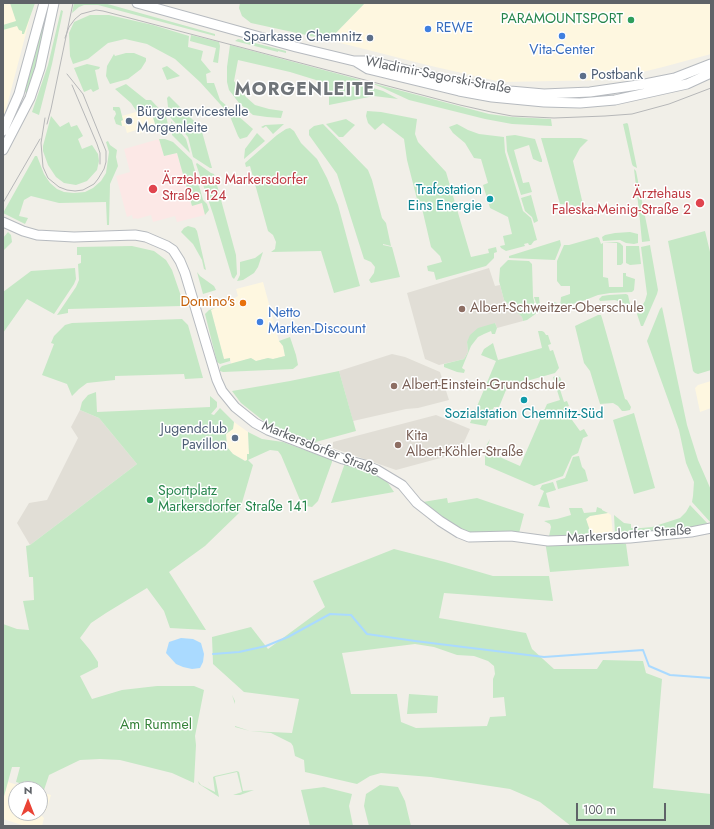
<!DOCTYPE html>
<meta charset="utf-8">
<style>
body{margin:0}
#map{position:relative;width:714px;height:829px;overflow:hidden;background:#f1efe8;font-family:Jost,sans-serif}
canvas{display:block}
.frame{position:absolute;inset:0;border:4px solid #5f6368;pointer-events:none}
.north{position:absolute;left:8px;top:781px;width:40px;height:40px;box-sizing:border-box;background:#fff;border:1px solid #bfc1c3;border-radius:50%;rotate:0deg;font-size:11px;font-weight:700;line-height:16px;text-align:center;color:#5f6368}
.north::after{content:'';display:block;margin:auto;width:14px;height:18px;background:#ea4335;clip-path:polygon(50% 0,100% 100%,50% 72%,0 100%)}
.scale{position:absolute;left:576px;top:803px;width:90px;height:18px;box-sizing:border-box;border:2px solid #5f6368;border-top:0;padding-left:5px;font-size:12px;line-height:14px;white-space:nowrap;color:#5f6368;-webkit-text-stroke:3px #fff;paint-order:stroke}
</style>
<div id="map">
<canvas width="714" height="829"></canvas>
<div class="frame"></div>
<div class="north">N</div>
<div class="scale">100 m</div>
</div>
<script>
const context = document.querySelector('canvas').getContext('2d');
context.lineJoin = 'round';
function paint(path, color) {
  context.fillStyle = color;
  context.fill(path, 'evenodd');
}
function shape(rows) {
  const path = new Path2D();
  for (const r of rows) {
    path.moveTo(r[0], r[1]);
    for (let i = 2; i < r.length; i += 2) path.lineTo(r[i], r[i + 1]);
  }
  return path;
}
function strokePath(path, color, width, dash) {
  context.strokeStyle = color;
  context.lineWidth = width;
  context.lineCap = dash ? 'butt' : 'round';
  context.setLineDash(dash || []);
  context.stroke(path);
}
function write(font, color, halo, rows, align = 'center') {
  context.font = font + ' Jost,sans-serif';
  context.lineWidth = 3;
  context.setLineDash([]);
  context.textBaseline = 'middle';
  context.strokeStyle = halo;
  context.fillStyle = color;
  for (const [text, x, y, turn = 0] of rows) {
    context.save();
    context.translate(x, y);
    context.rotate((+turn || 0) * Math.PI / 180);
    context.textAlign = isNaN(turn) ? turn : align;
    if (halo) context.strokeText(text, 0, 0);
    context.fillText(text, 0, 0);
    context.restore();
  }
}
paint(shape([
 [3,3,34,3,5,113,3,117],
 [365,3,711,3,711,54,663,67,610,80,501,82,427,65,329,40],
 [150,108,155,125,142,129,143,132,137,134,136,130,127,133,125,126,122,126,121,120,122,116],
 [263,282,279,341,283,346,285,356,273,359,268,358,256,361,251,358,231,364,230,358,224,360,211,310,238,296,236,289],
 [711,381,711,408,700,412,695,388,698,385],
 [234,422,248,432,249,454,247,460,246,461,233,454,227,447,226,434,233,429],
 [608,513,611,515,613,535,596,539,590,531,586,519,590,516],
 [8,782,31,789,16,789,16,813,40,813,40,792,51,795,46,811,43,810,41,815,44,818,42,826,25,826,3,819,3,800]
]), '#fef7e0');
paint(shape([
 [489,268,495,286,500,285,504,300,522,317,523,321,497,328,495,323,467,342,468,352,464,359,439,365,425,359,407,293],
 [392,354,405,357,440,372,449,400,418,408,406,409,353,421,339,371],
 [80,410,99,418,137,464,30,545,17,523,29,503,47,500,78,438,71,427],
 [436,415,470,429,459,453,396,470,333,448,333,442]
]), '#e1ded6');
paint(shape([
 [159,139,164,156,177,153,191,205,202,203,205,215,177,222,175,216,153,222,151,215,137,219,136,218,133,219,132,215,127,217,116,176,130,172,124,149]
]), '#fce8e6');
paint(shape([
 [10,3,35,3,24,34,22,34,22,31,19,30,17,26,3,30,3,25,16,21],
 [47,3,50,3,42,38,40,54,28,93,26,93,24,89,33,60],
 [74,3,104,3,215,34,215,36,98,5,84,5,79,7,72,13],
 [240,3,365,3,329,40,251,23,242,16,239,8],
 [61,10,63,11,52,64,39,115,32,112,48,65],
 [90,15,109,15,153,25,189,36,188,47,203,51,201,60,211,72,206,74,207,83,214,83,220,100,253,129,247,137,240,139,238,136,229,114,200,82,175,59,147,44,125,39,108,43,88,59,73,64,70,56,69,33,74,22],
 [191,35,219,42,220,46,218,63,213,62,216,48,190,41],
 [238,39,243,40,286,51,286,53,278,51,278,52,235,41],
 [230,45,361,80,360,84,383,91,398,99,374,96,329,105,329,84,290,72,238,60,234,81,246,97,255,105,269,109,283,111,281,118,267,117,253,115,239,103,229,90,227,82,227,67],
 [126,53,134,53,146,58,146,61,141,69,128,79,110,84,106,76,107,66,114,54,115,56],
 [87,64,100,67,99,69,95,70,99,89,93,92,91,89,84,92,74,68],
 [167,66,180,76,167,80,162,68],
 [368,82,489,114,512,117,551,119,552,126,512,124,485,119,409,100,383,88],
 [126,84,146,100,151,100,166,116,169,129,158,133,150,108,137,112,131,103,115,89],
 [169,96,201,128,212,168,210,168,193,157,188,137,169,116,167,98],
 [113,107,119,107,120,108,123,120,121,121,122,126,116,124,114,118,116,114,115,111,113,110],
 [367,111,381,112,417,119,415,134,418,142,446,172,471,257,489,253,488,249,496,247,497,252,494,253,494,258,486,266,436,280,434,272,428,271,427,266,442,262,440,256,431,247,421,204,418,203,407,160,404,139,383,123,375,130,368,123,366,116],
 [51,116,60,127,69,122,71,127,77,125,83,136,78,139,82,149,92,145,98,154,99,161,97,170,87,181,76,185,64,183,56,177,48,165,43,151,43,146],
 [346,119,355,125,343,137,339,137,326,124],
 [171,121,186,139,190,153,172,135],
 [627,123,628,124,637,168,633,166,632,164,623,124],
 [284,124,273,134,266,126,263,128,261,127,265,125],
 [323,124,368,170,372,180,382,218,386,223,391,246,383,244,383,245,392,247,400,277,371,283,369,280,374,273,375,267,371,262,364,259,337,174,309,135,309,130,314,126],
 [457,124,468,130,479,134,504,137,505,152,523,211,531,218,537,240,534,241,531,245,529,245,528,243,524,244,525,246,506,251,501,248,500,246,505,245,503,236,512,234,508,217,490,208,483,185,488,183,481,159,474,158,465,143,453,133,449,127],
 [290,128,294,131,301,143,317,159,327,178,338,205,360,286,334,293,321,251,271,252,275,249,276,242,273,235,268,231,250,166,246,167,245,163,277,135,286,129],
 [257,133,265,141,244,159,245,149],
 [515,135,535,139,542,160,542,162,540,162,533,159,529,145,514,150,523,183,529,182,532,192,521,195,507,151,506,136],
 [541,138,581,138,588,140,580,148,573,161,584,209,577,211,575,207,572,205,560,204],
 [159,139,165,139,173,142,192,160,203,200,207,204,209,210,205,215,202,203,192,206,177,153,164,156],
 [108,141,110,145,117,150,116,157,118,166,110,184,109,225,107,225,106,202,59,203,31,196,24,200,19,216,28,218,25,224,3,213,35,156,37,156,44,174,50,183,57,189,64,192,74,193,85,192,93,188,101,181,106,173,109,152,106,142],
 [197,163,211,173,214,174,236,255,237,274,234,279,232,277,213,214,196,164],
 [634,169,636,171,650,241,642,242,639,211],
 [531,195,538,221,534,223,532,217,525,211,521,198],
 [188,226,195,228,197,231,206,270,204,269,202,260,193,244,181,232,184,228],
 [705,231,711,256,711,370,698,374,695,373,693,371,668,241],
 [8,232,11,235,12,242,3,251,3,238],
 [630,232,638,234,638,243,634,244,626,243,620,240,603,241,602,237,605,235,615,233],
 [597,237,599,238,601,244,603,243,617,242,620,243,623,246,623,263,621,265,617,265,617,243,603,243,603,277,608,278,609,287,623,287,623,273,626,273,626,276,635,279,634,290,632,292,610,293,598,295,580,302,560,307,561,297,570,294,570,286,561,286,557,281,557,261,564,245,569,245],
 [560,240,561,245,555,260,509,258,509,256],
 [650,245,658,290,657,294,643,326,641,326,637,314,645,301,647,294,641,247],
 [132,246,154,251,166,260,172,270,182,299,181,306,68,309,68,313,57,315,76,287,79,280,78,264,81,263,81,255,77,255,77,247],
 [626,246,639,246,641,264,630,265,626,263],
 [263,252,258,267,254,273,243,280,237,281,240,275,240,262,255,258],
 [508,260,529,261,532,264,533,297,537,313,527,320,523,321,522,317,504,300,499,281,500,268],
 [75,268,76,279,74,284,54,314,27,299,3,333,3,292,31,271],
 [197,272,200,276,214,286,216,290,203,294],
 [626,294,628,295,630,304,629,305,615,300,600,301,599,299,602,296,609,295],
 [534,297,539,297,540,307,554,307,554,302,557,303,556,309,539,312],
 [662,307,687,425,698,460,711,490,711,523,692,502,693,496,694,482,686,463,679,430,647,341,660,309],
 [215,308,211,310,224,359,230,358,230,361,220,364,217,362,205,314,209,310],
 [598,315,601,315,602,318,625,399,627,400,631,407,630,410,625,411,622,411,618,406,613,403,600,404,590,371,584,363,575,326],
 [182,319,188,325,203,378,185,379,184,374,115,376,115,380,87,383,79,389,72,396,67,384,42,375,54,344,51,343,54,336,65,325,72,323],
 [495,323,497,328,495,334,492,334,491,331,484,334,478,337,471,346,462,368,465,370,464,373,457,372,444,367,444,364,464,359,468,352,467,342,470,335,478,328],
 [538,331,542,331,544,332,546,335,548,335,551,344,548,345,550,351,553,350,559,368,555,373,516,384,506,390,499,407,494,407,486,426,470,423,496,361,481,355,484,349,493,343,498,360,542,348],
 [290,337,296,355,298,365,293,369,223,372,220,371,220,368,222,366,251,358,256,361,268,358,273,359,285,356,283,346,279,341],
 [339,371,356,431,312,443,266,423,241,403,232,391,290,381],
 [556,376,560,377,562,382,558,383,564,402,567,401,569,406,565,407,567,413,580,431,584,429,588,436,583,438,578,453,572,456,563,476,534,486,485,465,485,448,490,439,486,451,520,466,547,404,560,400,553,377],
 [96,392,97,412,210,407,210,396,217,402,217,407,211,414,214,415,220,408,234,422,233,429,226,434,227,447,233,454,245,461,247,460,247,454,249,454,248,432,262,439,283,442,332,460,332,462,318,501,312,507,306,506,300,500,281,455,278,451,270,450,248,460,253,465,239,513,205,546,169,572,206,630,170,628,164,611,147,588,106,613,91,623,80,638,90,650,98,662,98,667,80,676,92,699,122,690,157,686,194,686,204,690,195,736,196,745,194,783,172,773,120,760,100,759,80,760,49,775,44,790,16,782,20,767,12,767,3,800,3,624,17,629,29,630,23,601,34,600,33,577,29,577,26,546,30,545,137,464,99,418,80,410,82,402,88,395],
 [634,413,655,488,634,494,613,420],
 [579,456,582,467,585,470,588,481,558,489,556,481,565,478,573,457],
 [345,463,371,470,388,483,394,492,331,503],
 [553,482,556,490,546,493,550,508,538,506,544,491,540,489,542,485],
 [447,498,448,503,477,498,524,514,518,537,469,537,417,503],
 [690,505,708,524,693,528,615,535,614,515,624,523,631,524,631,528,641,528,652,527,680,518,686,512],
 [597,507,602,509,602,510,608,513,590,516,586,519,590,531,596,539,626,544,629,566,550,572,545,541,548,541,551,527,550,524,544,521,557,519,571,515,569,508,582,508,584,513,596,512],
 [394,549,445,562,493,576,549,576,553,601,444,593,439,618,526,633,532,649,554,669,597,669,603,660,643,661,646,673,662,679,653,788,711,794,711,826,571,826,540,802,510,789,431,777,381,773,370,776,357,784,305,772,304,760,295,756,293,746,291,743,271,733,250,731,235,727,235,704,232,695,235,701,235,726,250,731,292,733,299,699,244,692,213,664,212,637,251,627,268,649,325,607,313,581],
 [415,644,434,647,457,655,474,656,488,661,494,666,495,674,493,679,493,698,504,697,506,716,490,717,487,726,416,728,401,722,397,694,351,694,342,653],
 [409,694,438,696,437,713,407,714],
 [237,771,239,772,243,791,254,790,240,795,233,795,242,792,237,772,215,777,219,797,199,784,198,781,201,785,215,792,213,777,215,776],
 [380,785,398,787,405,801,411,826,369,826,364,806,366,794],
 [324,787,352,794,349,806,353,826,310,826,301,790]
]), '#c5e8c5');
paint(shape([
 [181,638,193,639,201,643,204,654,203,662,200,668,192,669,183,667,176,664,166,653,169,642]
]), '#aadaff');
strokePath(shape([
 [213,654,239,652,266,646,288,637,330,614,351,615,367,634,415,641,544,657,643,650,649,666,670,675,711,678]
]), '#aadaff', 2);
const secondary = shape([
 [137,3,296,47,354,61,370,61,459,83,510,91,544,94,590,92,645,84,675,78,711,64],
 [355,61,368,69,459,91,492,97,544,102,580,103,615,100,687,84,711,73],
 [3,131,19,94,44,3],
 [3,150,30,98,40,68,54,3],
 [3,222,23,231,37,235,74,237,135,235,146,237,167,246,173,250,180,261,185,273,217,380,222,391,235,407,255,423,268,430,343,459,365,465,377,470,402,485,417,503,440,521,459,533,469,537,511,536,548,541,630,538,691,532,711,528]
]);
strokePath(secondary, '#b6babf', 11);
strokePath(secondary, '#fff', 9);
strokePath(shape([
 [65,38,69,27,75,19,81,14,96,10,103,11,460,105,491,112,512,116,554,118,605,116,632,114,669,104,711,88],
 [72,85,97,144,100,153,100,164],
 [45,118,41,143,43,167,48,178,59,187,67,190,75,191,83,190,94,184,98,179,104,169,106,162,106,151,83,94,67,74],
 [47,124,51,109,73,3],
 [3,203,40,139]
]), '#b6b7b8', 1);
for (const [x, y, r, color] of [
 [631,20,4,"#2e9e5b"],
 [428,29,4,"#3f7fe0"],
 [562,36,4,"#3f7fe0"],
 [370,38,4,"#5c6f8a"],
 [583,76,4,"#5c6f8a"],
 [129,121,4,"#5c6f8a"],
 [153,189,5,"#e0444e"],
 [490,199,4,"#0f9aa8"],
 [700,203,5,"#e0444e"],
 [243,303,4,"#e8710a"],
 [462,309,4,"#8d6e63"],
 [260,322,4,"#3f7fe0"],
 [394,386,4,"#8d6e63"],
 [524,400,4,"#0f9aa8"],
 [235,438,4,"#5c6f8a"],
 [398,445,4,"#8d6e63"],
 [150,500,4,"#2e9e5b"]
]) {
  const dot = new Path2D();
  dot.arc(x, y, r, 0, 2 * Math.PI);
  context.fillStyle = color;
  context.fill(dot);
  strokePath(dot, '#fff', 1.5);
}
write('14px', '#27864d', '#fff', [
 ["PARAMOUNTSPORT",623,20],
 ["Sportplatz",158,492,"left"],
 ["Markersdorfer Straße 141",158,508,"left"]
], 'right');
write('14px', '#366cbe', '#fff', [
 ["REWE",436,29],
 ["Vita-Center",562,51,"center"],
 ["Netto",268,314],
 ["Marken-Discount",268,330]
], 'left');
write('14px', '#4e5e75', '#fff', [
 ["Sparkasse Chemnitz",362,38],
 ["Postbank",591,76,"left"],
 ["Bürgerservicestelle",137,113,"left"],
 ["Morgenleite",137,129,"left"],
 ["Jugendclub",227,430],
 ["Pavillon",227,446]
], 'right');
write('14px', '#5f6368', '#fff', [
 ["Wladimir-Sagorski-Straße",438,76,11],
 ["Markersdorfer Straße",320,449,22],
 ["Markersdorfer Straße",629,535,-4]
]);
write('14px', '#be3a42', '#fff', [
 ["Ärztehaus Markersdorfer",162,181],
 ["Straße 124",162,197],
 ["Ärztehaus",691,195,"right"],
 ["Faleska-Meinig-Straße 2",691,211,"right"]
], 'left');
write('14px', '#0d838f', '#fff', [
 ["Trafostation",482,191],
 ["Eins Energie",482,207],
 ["Sozialstation Chemnitz-Süd",524,415,"center"]
], 'right');
write('14px', '#c56008', '#fff', [
 ["Domino's",235,303]
], 'right');
write('14px', '#785e54', '#fff', [
 ["Albert-Schweitzer-Oberschule",470,309],
 ["Albert-Einstein-Grundschule",402,386],
 ["Kita",406,437],
 ["Albert-Köhler-Straße",406,453]
], 'left');
write('14px', '#348238', '#fff', [
 ["Am Rummel",156,726]
]);
context.letterSpacing = '1px';
write('bold 18px', '#70757a', '#fff', [
 ["MORGENLEITE",305,91]
]);
context.letterSpacing = '0px';
</script>
